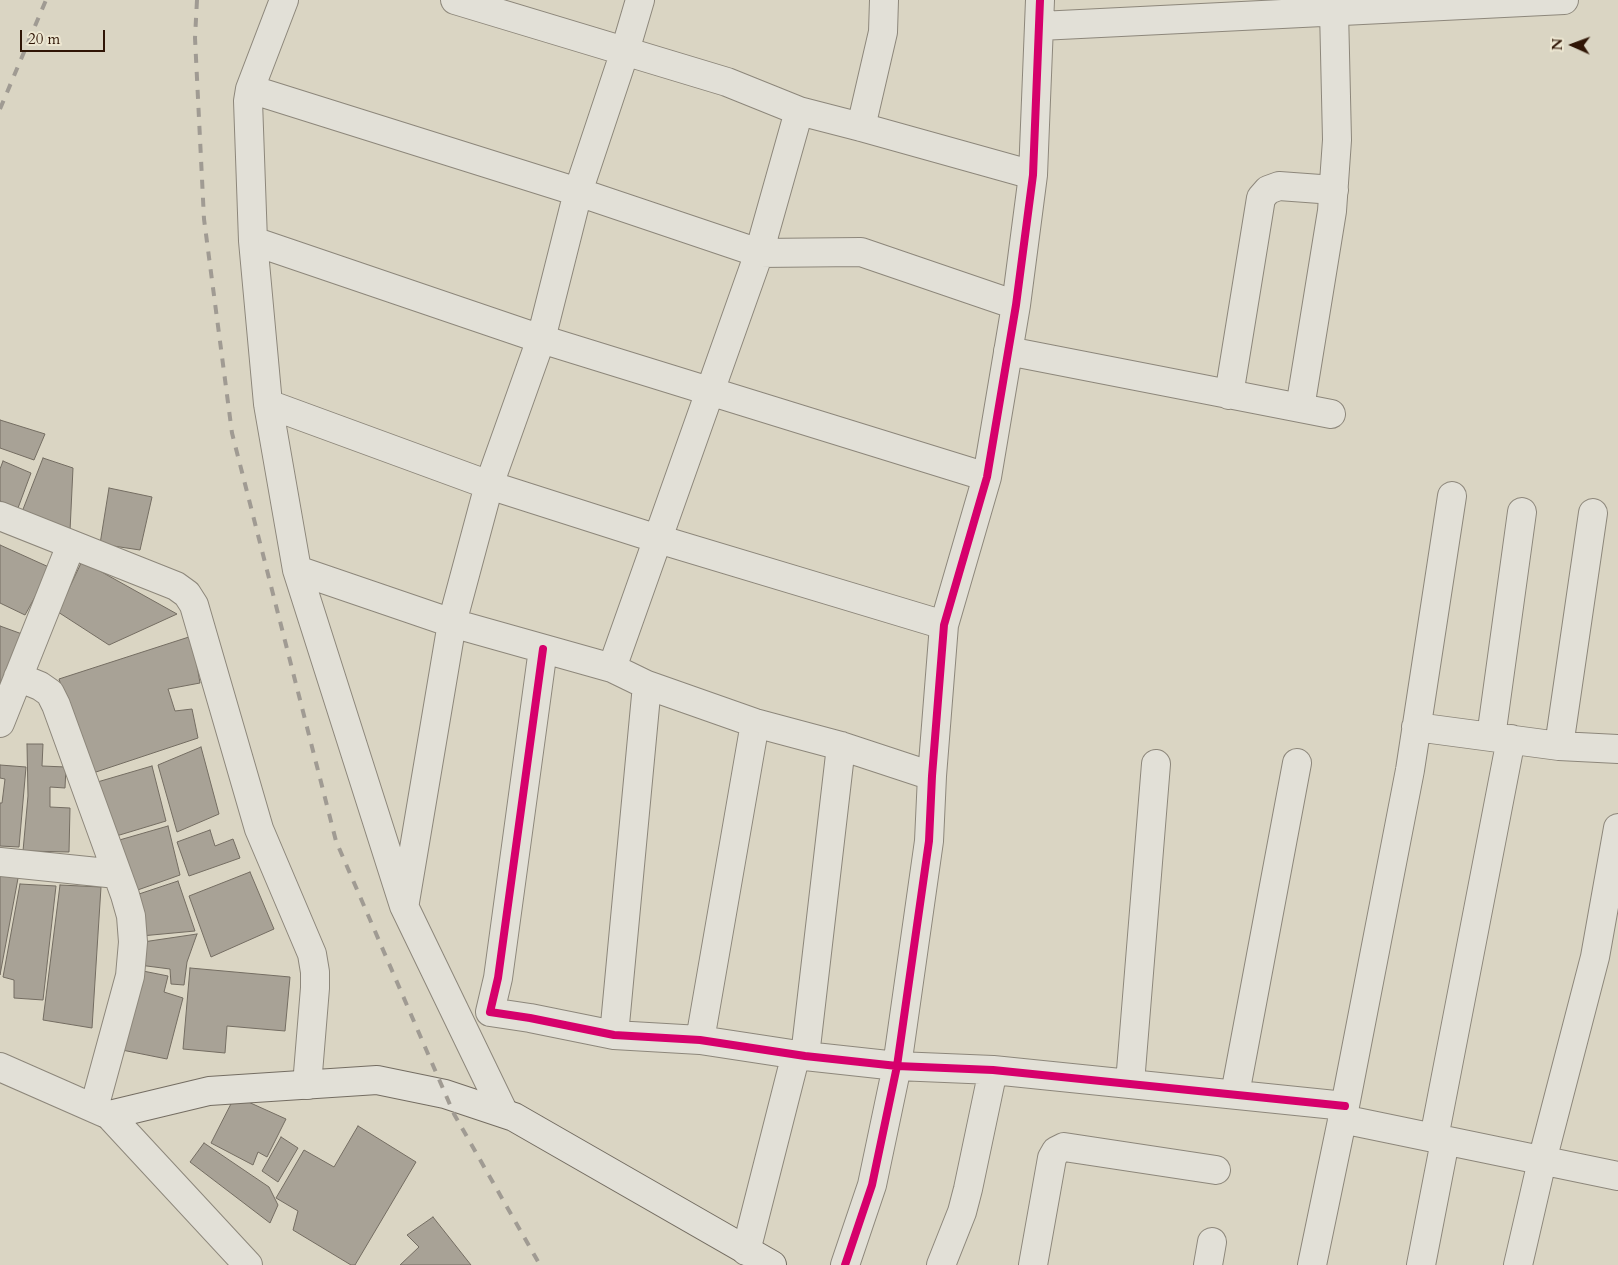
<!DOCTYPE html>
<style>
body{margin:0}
#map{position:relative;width:1618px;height:1265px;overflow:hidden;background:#dad5c3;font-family:Cardo,serif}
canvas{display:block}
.north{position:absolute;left:1548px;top:20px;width:50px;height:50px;-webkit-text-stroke:4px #ede7d2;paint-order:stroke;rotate:272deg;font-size:14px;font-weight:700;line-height:20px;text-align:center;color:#2f1505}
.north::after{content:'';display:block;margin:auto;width:18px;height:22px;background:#2f1505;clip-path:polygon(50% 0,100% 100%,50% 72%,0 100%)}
.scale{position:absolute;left:20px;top:30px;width:85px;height:22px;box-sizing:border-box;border:2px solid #2f1505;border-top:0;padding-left:6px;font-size:15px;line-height:18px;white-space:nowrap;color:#2f1505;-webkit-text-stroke:4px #ede7d2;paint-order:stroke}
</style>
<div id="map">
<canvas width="1618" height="1265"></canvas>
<div class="north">N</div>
<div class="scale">20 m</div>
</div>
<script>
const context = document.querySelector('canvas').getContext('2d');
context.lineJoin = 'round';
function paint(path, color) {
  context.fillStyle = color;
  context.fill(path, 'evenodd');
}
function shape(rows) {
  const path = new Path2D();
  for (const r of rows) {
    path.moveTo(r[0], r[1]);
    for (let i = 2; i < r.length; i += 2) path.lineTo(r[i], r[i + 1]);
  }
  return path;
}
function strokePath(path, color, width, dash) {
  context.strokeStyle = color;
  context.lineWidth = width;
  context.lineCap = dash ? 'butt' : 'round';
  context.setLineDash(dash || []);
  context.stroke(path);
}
const building = shape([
 [0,420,45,434,34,460,0,448,0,420],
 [43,458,73,468,70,531,20,517,43,458],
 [3,461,31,473,18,508,0,501,0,469,3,461],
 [109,488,152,497,140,550,100,544,109,488],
 [0,545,51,568,25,615,0,603,0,545],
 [82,561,177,614,109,645,58,612,82,561],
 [0,626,22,634,0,685,0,626],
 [192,636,200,683,168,689,175,711,192,709,198,738,90,774,59,679,192,636],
 [27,744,43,744,42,766,66,767,65,788,50,787,50,807,70,808,69,852,23,851,28,796,27,744],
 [201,747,219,814,177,832,158,765,201,747],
 [0,765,26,767,19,847,0,846,0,803,2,803,5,779,0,778,0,765],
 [152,766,166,821,113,837,94,783,152,766],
 [168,826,180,875,132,892,116,841,168,826],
 [210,830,215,846,233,839,240,858,189,876,177,842,210,830],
 [0,870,19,873,0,975,0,870],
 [250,872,274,929,211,957,189,896,250,872],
 [178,881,195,931,141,936,136,895,178,881],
 [20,884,56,886,43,1000,14,998,14,980,3,977,20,884],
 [60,885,101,887,92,1028,43,1020,60,885],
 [197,934,187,962,184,985,171,984,170,969,139,965,143,942,197,934],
 [190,968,290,977,285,1031,227,1026,225,1053,183,1049,190,968],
 [138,970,168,976,164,992,183,998,167,1059,117,1049,138,970],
 [235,1096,286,1119,267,1157,258,1152,253,1165,211,1143,235,1096],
 [358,1126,416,1162,355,1265,351,1265,293,1230,298,1211,276,1198,304,1150,334,1167,358,1126],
 [281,1137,298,1148,278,1182,262,1171,281,1137],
 [204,1143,269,1187,278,1205,270,1223,190,1162,204,1143],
 [433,1217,471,1265,400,1265,419,1247,407,1235,433,1217]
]);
paint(building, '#a8a296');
strokePath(building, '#746d62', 1);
const street = shape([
 [284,0,250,89,248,101,253,241,268,404,297,570,404,906,504,1113],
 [455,0,727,82,799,111,861,127,1033,175],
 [1040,26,1564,0],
 [250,89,578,192,759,253,861,252,1016,305],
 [861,127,883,32,884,0],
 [253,241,541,339,987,477],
 [1008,351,1331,414],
 [1229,395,1261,198,1268,190,1279,186,1334,190],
 [268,404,489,485,658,539,944,625],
 [1300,408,1332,211,1337,140,1334,10],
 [0,516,176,586,187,594,194,605,259,829,312,954,315,972,315,988,307,1085],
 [297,570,452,623,612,668,647,685,755,723,841,746,932,776],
 [543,649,498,978,490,1012,530,1018,614,1035,700,1040,805,1056,897,1066,993,1070,1345,1106],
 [612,668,759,253,799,111],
 [18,677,40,686,50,693,56,705,125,895,131,916,133,942,130,976,94,1108],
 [0,723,71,545],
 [1416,727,1559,746,1618,749],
 [1491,737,1522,512],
 [1559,746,1593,513],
 [0,862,117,874],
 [405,902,452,623,489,485,541,339,578,192,625,51,640,0],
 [614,1035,647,685],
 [700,1040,755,723],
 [805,1056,841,746],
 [0,1067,109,1115,248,1265],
 [1130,1083,1156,764],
 [1235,1094,1297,763],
 [1342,1119,1618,1176],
 [1434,1138,1511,739],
 [746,1251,796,1054],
 [845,1265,872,1185,897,1066,929,841,932,776,944,625,987,477,1016,305,1033,175,1040,0],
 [941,1265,962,1212,968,1189,993,1070],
 [1033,1265,1052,1158,1056,1151,1064,1147,1216,1170],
 [1208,1265,1212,1242],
 [1312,1265,1345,1106,1410,770,1452,496],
 [1421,1265,1445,1141],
 [1518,1265,1542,1161,1595,957,1618,828]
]);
const secondary = shape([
 [109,1115,209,1091,377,1080,445,1094,514,1117,772,1265]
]);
strokePath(street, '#8d877b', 30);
strokePath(secondary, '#746d62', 30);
strokePath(street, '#e2e0d7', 28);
strokePath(secondary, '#e2e0d7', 28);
strokePath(shape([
 [197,0,195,38,204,219,232,433,336,841,454,1114,540,1265],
 [0,109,46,0]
]), '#a09b93', 4, [9, 9]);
strokePath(shape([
 [543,649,498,978,490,1012,530,1018,614,1035,700,1040,805,1056,897,1066,993,1070,1345,1106],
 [845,1265,872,1185,897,1066,929,841,932,776,944,625,987,477,1016,305,1033,175,1040,0]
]), '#d6006c', 8);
</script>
